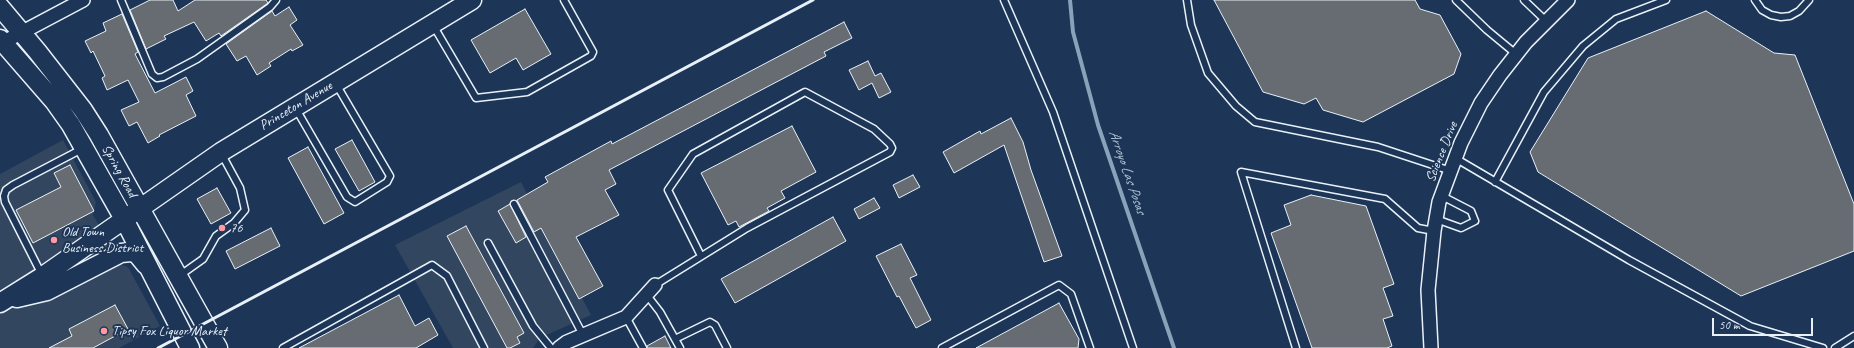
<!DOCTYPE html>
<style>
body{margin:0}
#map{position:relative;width:1854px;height:348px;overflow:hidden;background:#1d3557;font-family:Caveat,sans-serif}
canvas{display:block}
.scale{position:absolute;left:1712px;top:318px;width:101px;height:18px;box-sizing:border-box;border:2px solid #e8f1f8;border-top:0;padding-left:5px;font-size:12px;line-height:14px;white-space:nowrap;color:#e8f1f8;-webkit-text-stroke:3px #1d3557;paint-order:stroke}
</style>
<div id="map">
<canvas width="1854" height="348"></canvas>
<div class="scale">50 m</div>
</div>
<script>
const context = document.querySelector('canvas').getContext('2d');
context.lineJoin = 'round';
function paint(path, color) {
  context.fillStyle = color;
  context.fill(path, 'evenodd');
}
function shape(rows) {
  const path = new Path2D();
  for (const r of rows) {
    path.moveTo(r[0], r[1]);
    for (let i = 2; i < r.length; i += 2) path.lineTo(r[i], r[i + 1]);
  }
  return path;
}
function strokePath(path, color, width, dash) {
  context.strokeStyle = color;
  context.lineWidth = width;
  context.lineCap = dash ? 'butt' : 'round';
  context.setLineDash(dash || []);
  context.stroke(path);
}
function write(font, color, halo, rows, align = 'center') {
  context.font = font + ' Caveat,sans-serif';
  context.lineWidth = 4;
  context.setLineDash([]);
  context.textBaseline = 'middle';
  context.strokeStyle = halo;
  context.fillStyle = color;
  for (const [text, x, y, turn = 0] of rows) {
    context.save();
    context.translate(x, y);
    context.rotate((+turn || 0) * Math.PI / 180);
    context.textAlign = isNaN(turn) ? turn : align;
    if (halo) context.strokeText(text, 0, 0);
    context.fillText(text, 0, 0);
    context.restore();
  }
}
paint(shape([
 [63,140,96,202,93,215,122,265,128,267,160,326,119,348,0,348,0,174],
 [521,182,591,315,540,338,533,348,453,348,395,245]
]), '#33465f');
strokePath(shape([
 [1070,0,1073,32,1098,125,1174,348]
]), '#88a2ba', 4);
const building = shape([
 [150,0,173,0,178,11,195,0,266,0,268,3,221,36,219,33,206,41,194,22,164,36,166,39,146,49,130,10,150,0],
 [1214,0,1415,0,1420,9,1440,15,1461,54,1454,74,1363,122,1323,110,1316,98,1304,104,1263,92,1214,0],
 [289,7,297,20,290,25,303,45,292,51,291,49,269,63,271,66,257,75,246,56,237,61,226,44,272,11,275,16,289,7],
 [525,9,551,54,523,70,516,58,490,73,471,40,525,9],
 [1706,11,1774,53,1795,55,1854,204,1854,251,1741,296,1538,172,1530,152,1588,58,1706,11],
 [122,14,138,52,135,54,155,93,186,77,193,91,186,95,196,116,159,135,160,136,148,143,137,122,129,126,121,110,139,102,128,80,107,90,102,78,105,76,93,51,91,53,85,41,106,31,103,23,122,14],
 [844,22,852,38,824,52,826,56,609,170,616,184,605,190,619,215,576,237,603,286,579,299,541,228,534,232,517,200,548,182,545,177,611,141,612,144,844,22],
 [868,61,875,76,881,73,891,92,879,98,872,83,859,90,849,70,868,61],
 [1011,118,1023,142,1031,170,1062,256,1044,262,1004,145,954,173,943,152,980,131,981,134,1011,118],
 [792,126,816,172,781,191,785,198,767,208,769,211,739,227,736,221,728,225,701,173,792,126],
 [352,140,375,182,359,191,335,149,352,140],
 [308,147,344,213,324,224,288,158,308,147],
 [70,165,94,211,33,243,16,210,61,187,54,173,70,165],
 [913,175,920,187,899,198,893,185,913,175],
 [217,188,231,213,211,224,197,199,217,188],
 [1311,195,1366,206,1394,284,1383,288,1393,316,1383,319,1392,346,1387,348,1312,348,1271,233,1291,225,1284,205,1311,195],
 [874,198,880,208,859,219,854,209,874,198],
 [510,204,526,237,516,243,498,211,510,204],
 [833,217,846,241,735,303,721,279,833,217],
 [466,226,524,333,517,337,520,343,510,348,507,348,447,236,466,226],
 [271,228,280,246,235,269,226,251,271,228],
 [901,244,917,275,910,278,931,320,916,328,899,296,897,297,876,256,901,244],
 [399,295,415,326,429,318,438,335,416,348,299,348,399,295],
 [1059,303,1079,339,1078,348,976,348,1059,303],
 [115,305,128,329,93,348,49,348,72,336,69,329,115,305],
 [665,336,671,348,647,348,647,346,665,336]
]);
paint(building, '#676c72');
strokePath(building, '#e8f1f8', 1);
const lane = shape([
 [121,0,152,74,157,78,163,77,197,59,270,7,276,0],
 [1004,0,1053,112,1133,348],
 [1187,0,1191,25,1208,73,1236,106,1255,122,1378,147,1451,171],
 [1456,0,1487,30,1516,54],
 [1524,0,1546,21],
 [1755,0,1762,10,1771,15,1781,17,1790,16,1799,11,1809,0],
 [433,25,476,98,527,92,591,56,593,52,564,0],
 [296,109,347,197,355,202,387,182,390,176,336,84],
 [1455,158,1629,260,1750,326,1823,348],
 [1495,182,1544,92,1583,46,1616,19,1666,0],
 [514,204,583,335],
 [1436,219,1461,228,1475,221,1471,211,1442,196],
 [488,243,533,326,551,348],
 [42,275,5,202,4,196,6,190,13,185,82,149],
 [179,276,203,259,216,236,234,223,245,210,240,188,221,153],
 [655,285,747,228,890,152,892,148,890,144,874,129,805,92,693,154,668,190,701,256],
 [646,294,660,312,680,348],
 [626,317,643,348],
 [675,339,710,322,715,325,727,348],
 [283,348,432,265,447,276,484,348],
 [942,348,1059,285,1071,294,1090,348],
 [1296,348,1241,172,1385,199,1418,228,1434,231],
 [1835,348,1854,336]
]);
const street = shape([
 [0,44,83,0],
 [559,348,567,342,626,317,655,285],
 [1431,348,1428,290,1434,231,1439,202,1461,143,1481,103,1500,75,1526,42,1568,0]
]);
const secondary = shape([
 [0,7,37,51,83,110,99,135,218,348],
 [0,39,54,101,71,125,124,219,190,348],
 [17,298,47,291,121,253,131,252,137,254,146,265],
 [0,303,43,276,221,152,472,0]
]);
strokePath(lane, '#e8f1f8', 9);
strokePath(street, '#e8f1f8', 16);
strokePath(secondary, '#e8f1f8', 21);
strokePath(lane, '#1d3557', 6);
strokePath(street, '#1d3557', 13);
strokePath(secondary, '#1d3557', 18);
strokePath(shape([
 [158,348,813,0]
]), '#e8f1f8', 3);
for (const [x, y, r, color] of [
 [222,228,4,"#ff9aa2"],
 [54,240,4,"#ff9aa2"],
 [104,331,4,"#ff9aa2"]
]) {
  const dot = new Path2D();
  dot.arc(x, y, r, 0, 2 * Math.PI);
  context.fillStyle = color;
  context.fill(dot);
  strokePath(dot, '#1d3557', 1.5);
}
write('14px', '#e8f1f8', '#1d3557', [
 ["Princeton Avenue",296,106,-31],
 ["Science Drive",1442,152,-68],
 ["Spring Road",119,171,61]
]);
write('14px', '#e8f1f8', '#1d3557', [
 ["76",230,228],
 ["Old Town",62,232],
 ["Business District",62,248],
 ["Tipsy Fox Liquor Market",112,331]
], 'left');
write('italic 15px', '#b0c3d4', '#1d3557', [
 ["Arroyo Las Posas",1127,172,71]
]);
</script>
